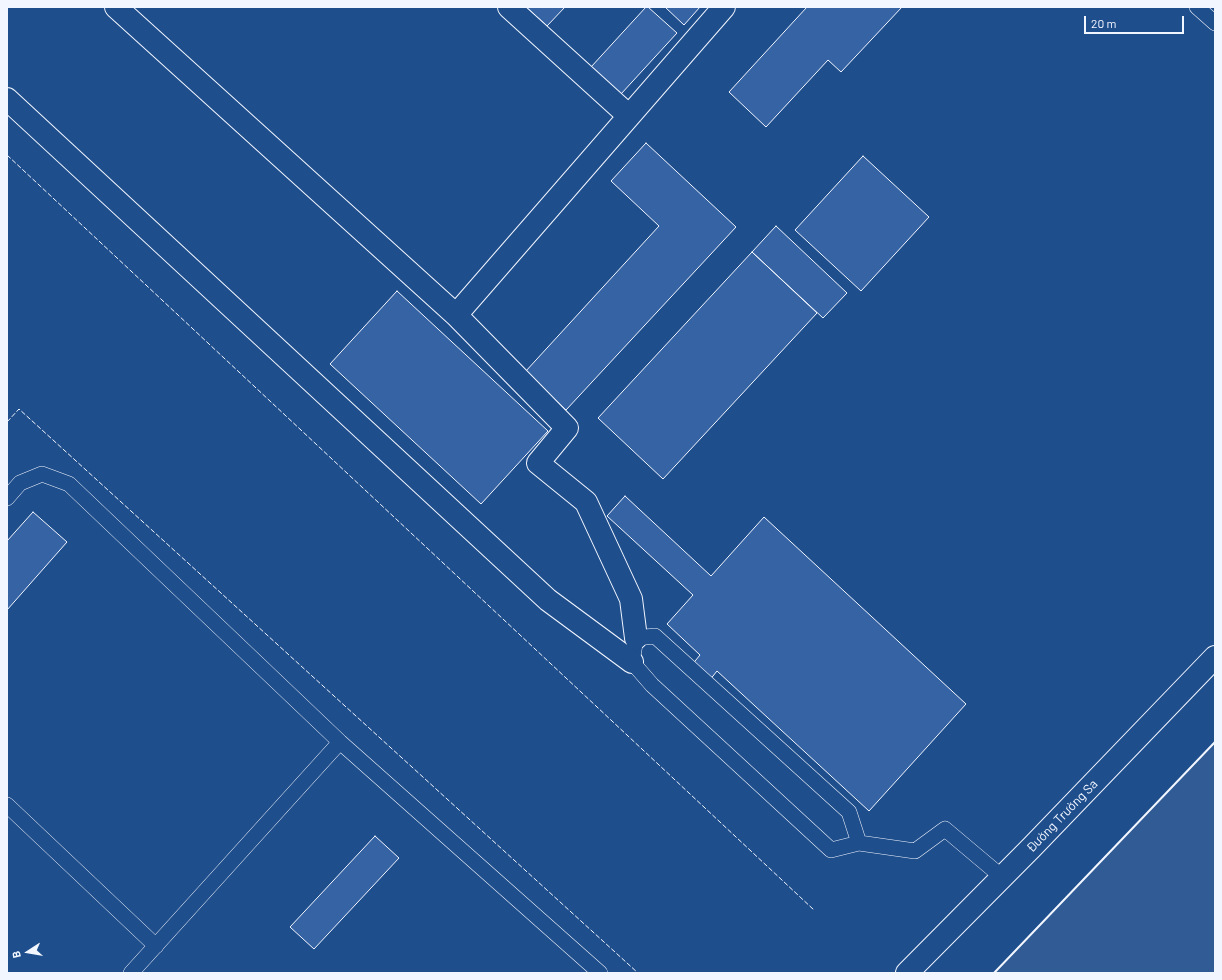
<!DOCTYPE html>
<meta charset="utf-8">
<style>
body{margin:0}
#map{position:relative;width:1222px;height:980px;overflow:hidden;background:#1f4e8c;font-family:Barlow,sans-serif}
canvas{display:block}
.frame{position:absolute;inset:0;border:8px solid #f2f6ff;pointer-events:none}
.north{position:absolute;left:8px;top:932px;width:40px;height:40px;-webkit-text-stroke:3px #1f4e8c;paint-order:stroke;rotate:258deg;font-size:11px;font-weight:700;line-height:16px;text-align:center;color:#f2f6ff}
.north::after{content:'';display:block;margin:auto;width:14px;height:18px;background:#f2f6ff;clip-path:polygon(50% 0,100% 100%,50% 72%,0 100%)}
.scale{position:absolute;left:1084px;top:16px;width:100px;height:18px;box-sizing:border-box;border:2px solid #f2f6ff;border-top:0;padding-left:5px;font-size:12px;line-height:14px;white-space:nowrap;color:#f2f6ff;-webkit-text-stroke:3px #1f4e8c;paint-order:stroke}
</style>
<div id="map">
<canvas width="1222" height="980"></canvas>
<div class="frame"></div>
<div class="north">B</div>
<div class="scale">20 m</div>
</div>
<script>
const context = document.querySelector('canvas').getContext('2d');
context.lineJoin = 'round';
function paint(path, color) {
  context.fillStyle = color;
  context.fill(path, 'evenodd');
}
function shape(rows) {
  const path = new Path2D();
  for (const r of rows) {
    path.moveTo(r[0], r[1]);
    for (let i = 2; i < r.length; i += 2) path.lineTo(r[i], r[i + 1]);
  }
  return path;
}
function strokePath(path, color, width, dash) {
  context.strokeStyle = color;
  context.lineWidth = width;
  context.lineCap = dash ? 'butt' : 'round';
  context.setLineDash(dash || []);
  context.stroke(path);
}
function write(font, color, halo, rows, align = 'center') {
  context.font = font + ' Barlow,sans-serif';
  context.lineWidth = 3;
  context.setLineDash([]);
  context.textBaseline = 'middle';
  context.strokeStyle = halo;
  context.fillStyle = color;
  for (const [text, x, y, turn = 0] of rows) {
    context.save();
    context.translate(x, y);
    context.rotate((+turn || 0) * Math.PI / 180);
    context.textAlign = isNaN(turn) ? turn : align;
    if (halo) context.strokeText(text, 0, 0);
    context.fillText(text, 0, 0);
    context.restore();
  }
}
const built = shape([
 [1215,742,1215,973,994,973,1215,742]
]);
paint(built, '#305b95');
strokePath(built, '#a8bbd7', 1);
const building = shape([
 [526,7,565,7,547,26,526,7],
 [646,7,648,7,677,33,621,94,591,67,646,7],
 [665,7,700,7,684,25,665,7],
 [807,7,902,7,841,72,828,60,766,127,729,92,807,7],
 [646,143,736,227,566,410,525,372,659,226,611,181,646,143],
 [863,156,929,217,861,291,795,230,863,156],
 [776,226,847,293,823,318,752,252,776,226],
 [752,252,817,313,663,479,598,418,752,252],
 [397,291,548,431,481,504,330,364,397,291],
 [625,496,711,576,764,517,966,704,869,811,717,671,709,681,691,666,700,655,667,624,693,595,607,516,625,496],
 [33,512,67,542,7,610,7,541,33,512],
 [375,836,399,858,314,949,290,927,375,836]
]);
paint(building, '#3563a3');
strokePath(building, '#f2f6ff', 1);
const lane = shape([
 [1197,7,1215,23],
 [7,498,20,483,42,474,69,484,340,742,600,973],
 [7,805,156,946],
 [859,843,849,812,655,636,636,638,632,662,652,685,831,850,859,843,915,851,945,829,1002,877],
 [131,973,340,742]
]);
const street = shape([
 [116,7,456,315,567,428,538,463,586,502,631,599,636,638],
 [509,7,629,116],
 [7,99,548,600,632,662],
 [456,315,724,7]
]);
const secondary = shape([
 [907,973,1032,847,1215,657]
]);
strokePath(lane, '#f2f6ff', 16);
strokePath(street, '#f2f6ff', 24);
strokePath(secondary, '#f2f6ff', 24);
strokePath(lane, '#1f4e8c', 15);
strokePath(street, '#1f4e8c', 22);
strokePath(secondary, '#1f4e8c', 22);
strokePath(shape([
 [7,155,814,910],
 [7,422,19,409,638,973]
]), '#f2f6ff', 1, [5, 2]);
strokePath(shape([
 [994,973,1215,742]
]), '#f2f6ff', 2);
write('13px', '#f2f6ff', '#1f4e8c', [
 ["Đường Trường Sa",1062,816,-46]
]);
</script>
